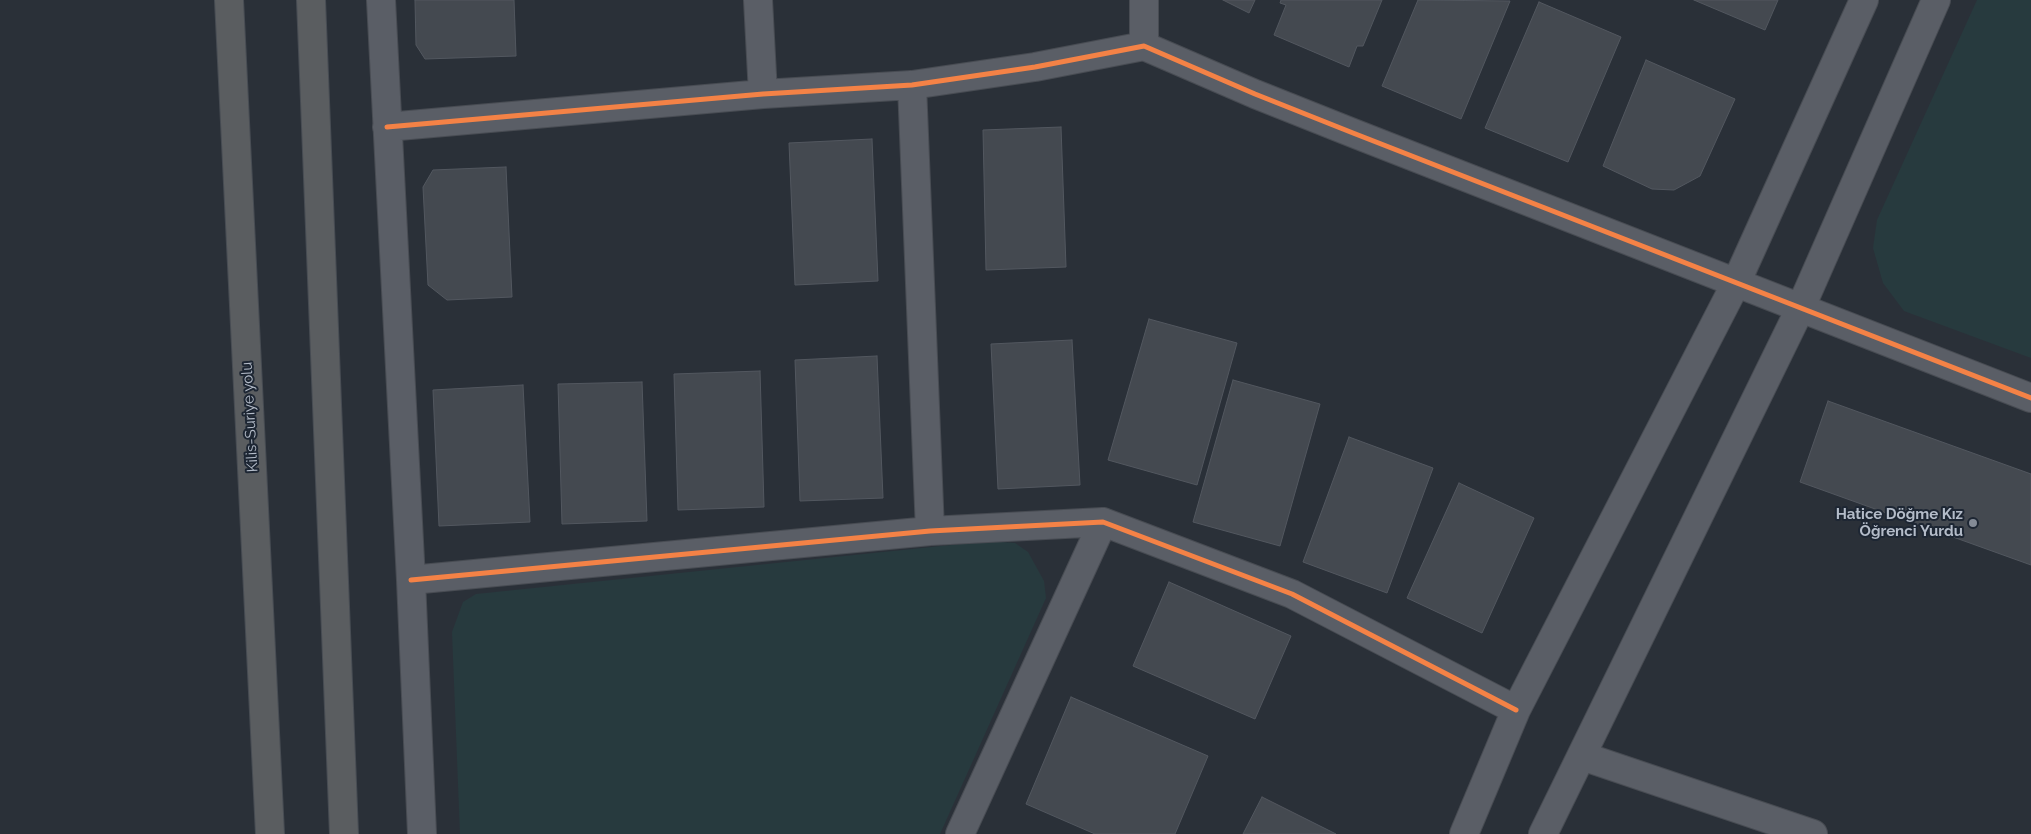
<!DOCTYPE html>
<meta charset="utf-8">
<style>
body{margin:0}
canvas{display:block;background:#2a3038}
</style>
<canvas width="2031" height="834"></canvas>
<script>
const context = document.querySelector('canvas').getContext('2d');
context.lineJoin = 'round';
function paint(path, color) {
  context.fillStyle = color;
  context.fill(path, 'evenodd');
}
function shape(rows) {
  const path = new Path2D();
  for (const r of rows) {
    path.moveTo(r[0], r[1]);
    for (let i = 2; i < r.length; i += 2) path.lineTo(r[i], r[i + 1]);
  }
  return path;
}
function strokePath(path, color, width, dash) {
  context.strokeStyle = color;
  context.lineWidth = width;
  context.lineCap = dash ? 'butt' : 'round';
  context.setLineDash(dash || []);
  context.stroke(path);
}
function write(font, color, halo, rows, align = 'center') {
  context.font = font + ' Raleway,sans-serif';
  context.lineWidth = 4;
  context.setLineDash([]);
  context.textBaseline = 'middle';
  context.strokeStyle = halo;
  context.fillStyle = color;
  for (const [text, x, y, turn = 0] of rows) {
    context.save();
    context.translate(x, y);
    context.rotate((+turn || 0) * Math.PI / 180);
    context.textAlign = isNaN(turn) ? turn : align;
    if (halo) context.strokeText(text, 0, 0);
    context.fillText(text, 0, 0);
    context.restore();
  }
}
paint(shape([
 [1977,0,2031,0,2031,358,1904,311,1883,283,1873,248,1877,220],
 [990,541,1015,543,1028,552,1044,581,1046,598,940,834,460,834,452,632,463,602,476,594]
]), '#273a3e');
const building = shape([
 [415,0,514,0,516,56,425,59,416,45,415,0],
 [1223,0,1255,0,1249,13,1223,0],
 [1281,0,1382,0,1363,46,1357,46,1349,67,1274,35,1286,5,1280,3,1281,0],
 [1418,0,1510,1,1461,119,1382,86,1418,0],
 [1694,0,1778,0,1765,30,1694,0],
 [1539,2,1621,37,1568,162,1485,128,1539,2],
 [1646,60,1735,99,1700,176,1674,190,1652,189,1603,166,1646,60],
 [1061,127,1066,267,986,270,983,130,1061,127],
 [872,139,878,281,795,285,789,143,872,139],
 [506,167,512,297,447,300,428,285,423,187,433,170,506,167],
 [1149,319,1237,343,1197,485,1108,460,1149,319],
 [1072,340,1080,485,998,489,991,344,1072,340],
 [877,356,883,498,800,501,795,360,877,356],
 [760,371,764,507,678,510,674,374,760,371],
 [1233,380,1320,404,1280,546,1193,522,1233,380],
 [642,382,647,521,562,524,558,384,642,382],
 [523,385,530,522,439,526,433,390,523,385],
 [1828,401,2031,474,2031,565,1800,482,1828,401],
 [1349,437,1433,468,1387,593,1303,562,1349,437],
 [1459,483,1534,518,1482,633,1407,598,1459,483],
 [1169,582,1291,636,1255,719,1133,666,1169,582],
 [1071,697,1208,756,1175,834,1095,834,1026,804,1071,697],
 [1262,797,1336,834,1243,834,1262,797]
]);
paint(building, '#444950');
strokePath(building, '#52575f', 1);
const minor = shape([
 [381,0,411,580,422,834],
 [758,0,763,94],
 [1144,46,1144,0],
 [912,85,930,531],
 [387,127,763,94,912,85,1035,67,1144,46,1255,94,1353,133,2031,398],
 [411,580,930,531,1103,522,1292,594,1516,710],
 [1582,756,1813,834],
 [960,834,1103,522],
 [1464,834,1516,710,1736,283,1864,0],
 [1543,834,1801,307,1936,0]
]);
const highway = shape([
 [229,0,270,834],
 [311,0,344,834]
]);
strokePath(minor, '#484c53', 30);
strokePath(highway, '#474c53', 30);
strokePath(minor, '#5a5e66', 28);
strokePath(highway, '#5a5d60', 28);
strokePath(shape([
 [387,127,763,94,912,85,1035,67,1144,46,1255,94,1353,133,2031,398],
 [411,580,930,531,1103,522,1292,594,1516,710]
]), '#f48246', 5);
for (const [x, y, r, color] of [
 [1973,523,5,"#848b96"]
]) {
  const dot = new Path2D();
  dot.arc(x, y, r, 0, 2 * Math.PI);
  context.fillStyle = color;
  context.fill(dot);
  strokePath(dot, '#1d2633', 2);
}
write('15px', '#b4bcc9', '#1d2633', [
 ["Kilis-Suriye yolu",250,417,-93]
]);
write('bold 15px', '#b4bcc9', '#1d2633', [
 ["Hatice Döğme Kız",1963,514],
 ["Öğrenci Yurdu",1963,531]
], 'right');
</script>
